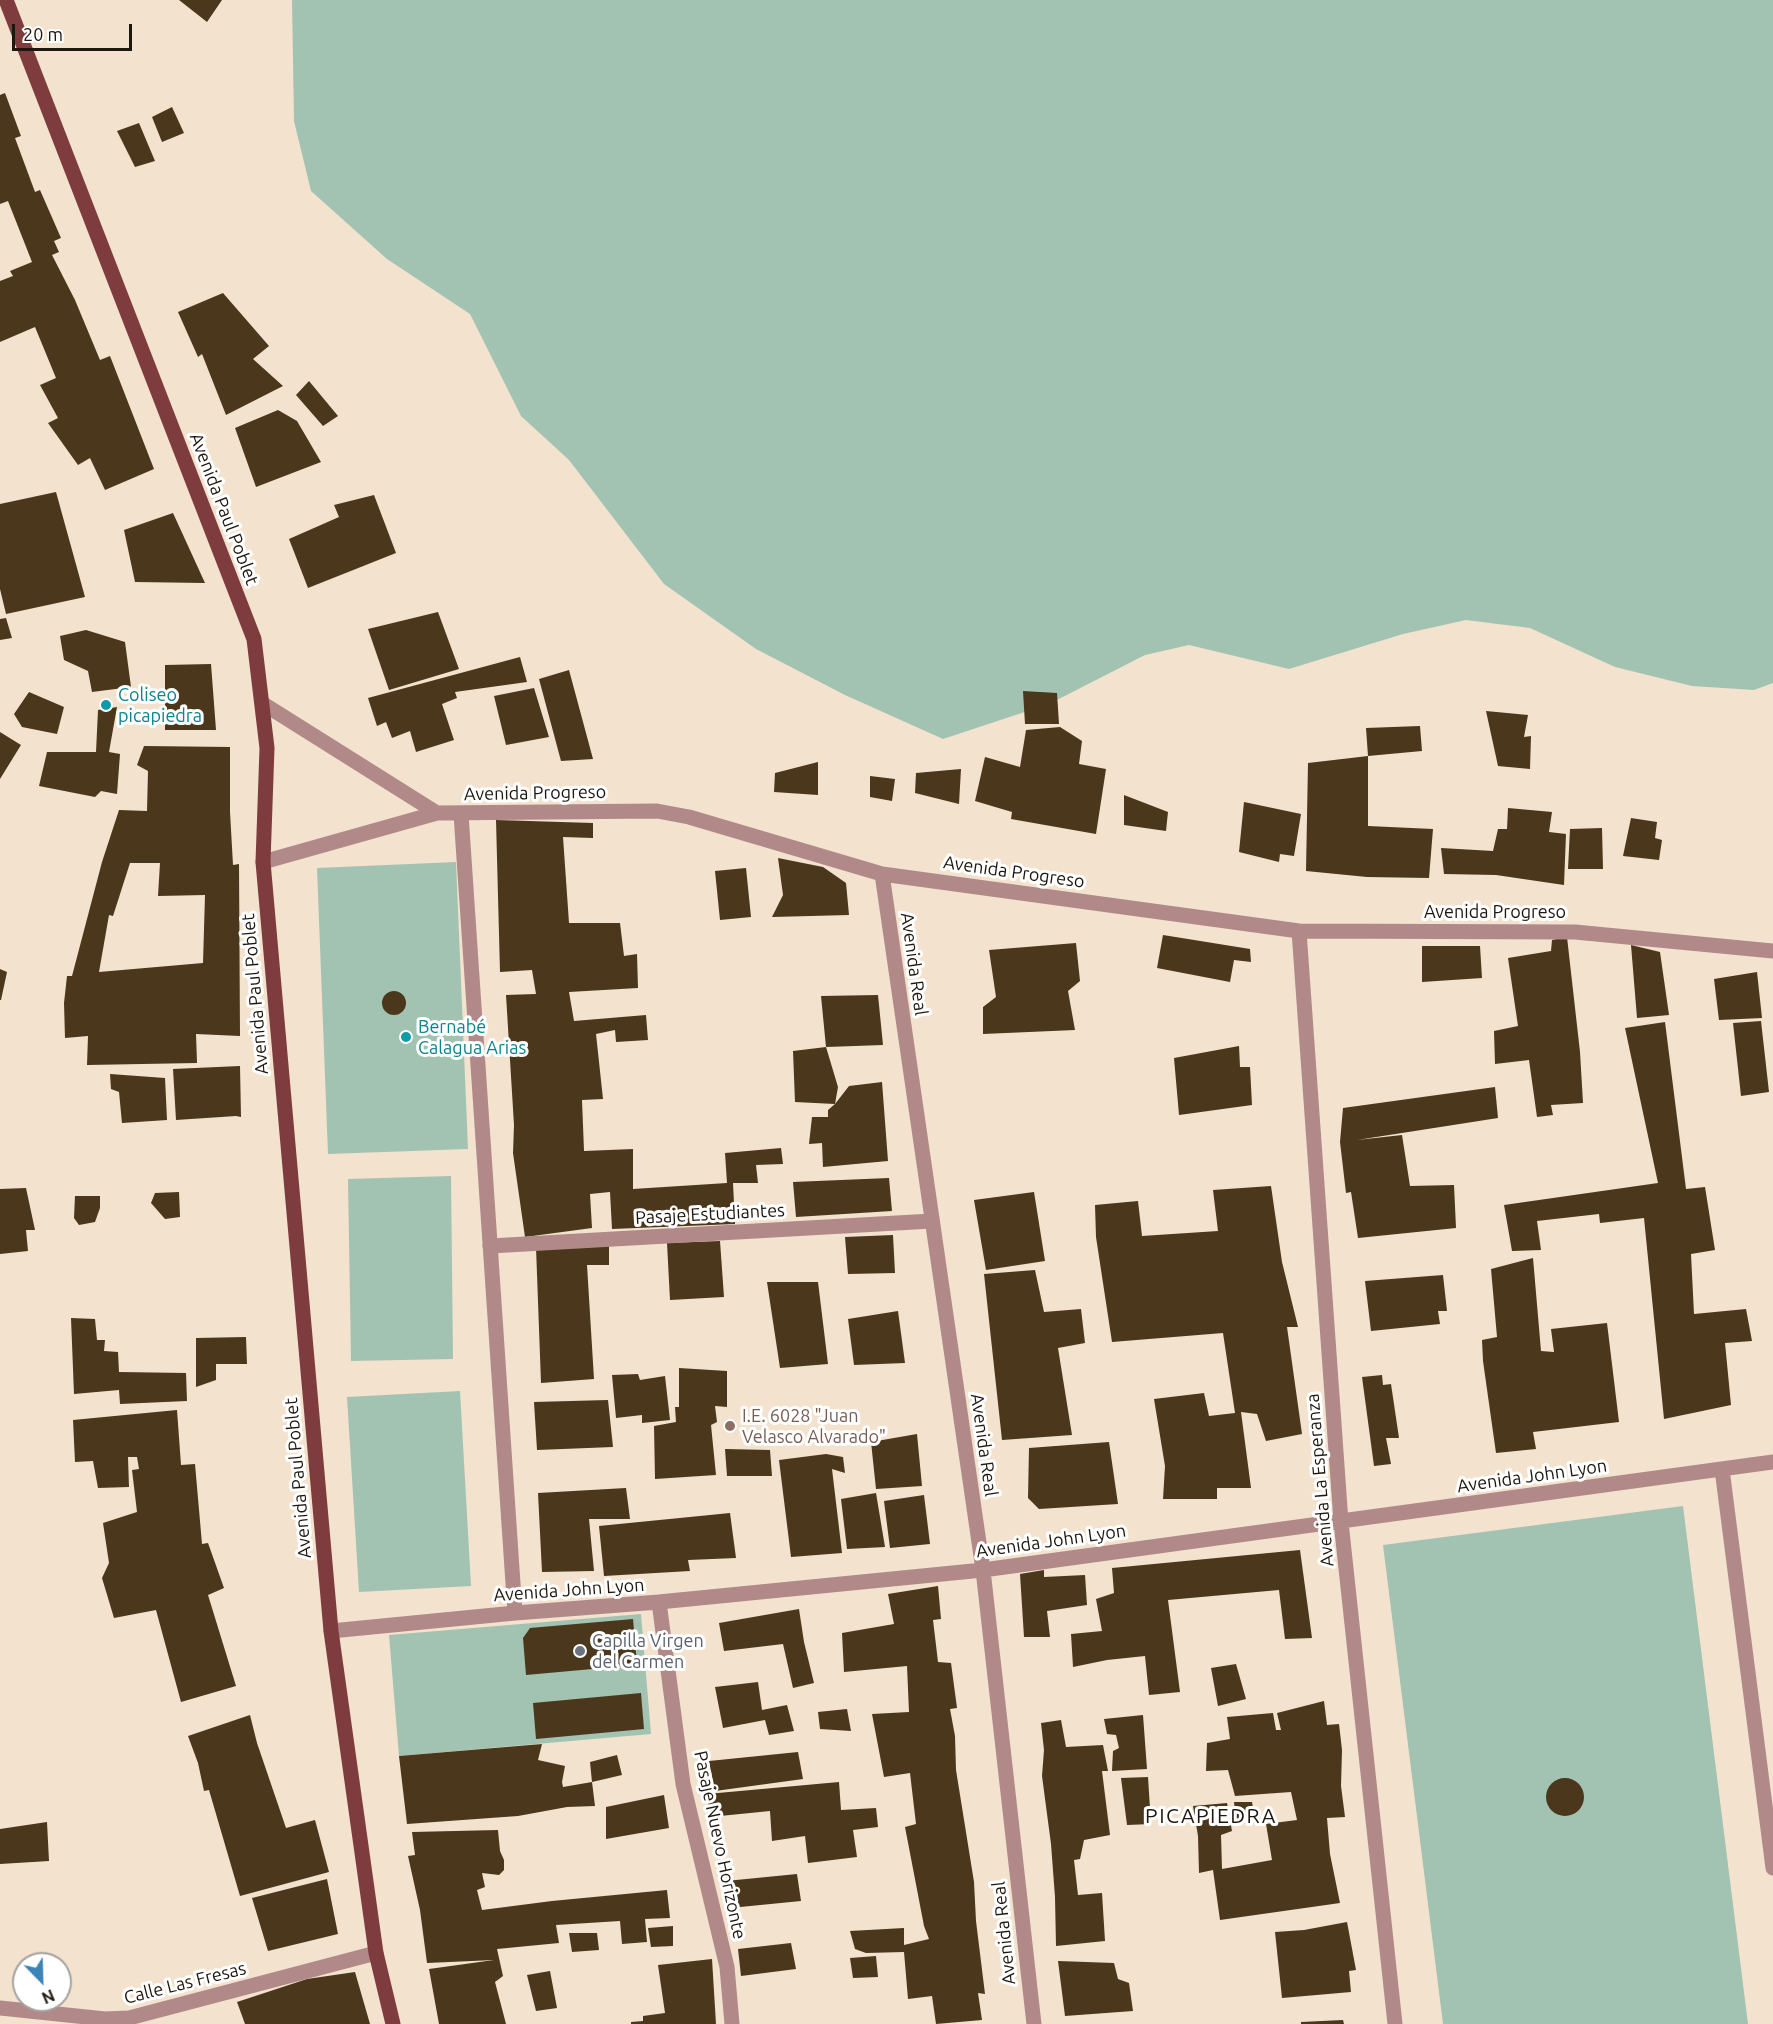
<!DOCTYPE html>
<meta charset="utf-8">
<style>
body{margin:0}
#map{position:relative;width:1773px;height:2024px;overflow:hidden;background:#f3e2cd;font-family:Ubuntu,sans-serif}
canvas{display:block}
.north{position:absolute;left:12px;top:1952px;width:60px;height:60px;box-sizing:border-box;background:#fff;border:2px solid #a5a29f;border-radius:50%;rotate:157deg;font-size:16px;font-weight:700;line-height:24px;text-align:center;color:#1d1710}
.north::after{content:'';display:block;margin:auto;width:21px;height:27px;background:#3b84b8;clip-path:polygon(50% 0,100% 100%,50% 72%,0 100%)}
.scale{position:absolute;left:12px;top:24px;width:120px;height:27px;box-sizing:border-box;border:3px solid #1d1710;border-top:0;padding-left:8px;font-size:18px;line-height:21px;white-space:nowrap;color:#1d1710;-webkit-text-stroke:4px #fff;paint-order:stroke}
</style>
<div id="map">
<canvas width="1773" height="2024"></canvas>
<div class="north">N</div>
<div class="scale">20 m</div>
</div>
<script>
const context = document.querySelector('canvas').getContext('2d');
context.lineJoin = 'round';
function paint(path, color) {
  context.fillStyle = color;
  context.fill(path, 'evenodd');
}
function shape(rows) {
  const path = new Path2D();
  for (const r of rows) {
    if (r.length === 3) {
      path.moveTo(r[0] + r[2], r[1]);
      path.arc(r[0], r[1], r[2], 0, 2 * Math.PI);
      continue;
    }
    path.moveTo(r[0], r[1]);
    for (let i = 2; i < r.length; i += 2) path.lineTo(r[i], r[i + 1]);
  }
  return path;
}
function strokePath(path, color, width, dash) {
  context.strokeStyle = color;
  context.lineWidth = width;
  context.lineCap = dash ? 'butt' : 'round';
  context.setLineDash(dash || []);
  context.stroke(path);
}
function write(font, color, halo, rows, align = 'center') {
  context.font = font + ' Ubuntu,sans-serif';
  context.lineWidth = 6;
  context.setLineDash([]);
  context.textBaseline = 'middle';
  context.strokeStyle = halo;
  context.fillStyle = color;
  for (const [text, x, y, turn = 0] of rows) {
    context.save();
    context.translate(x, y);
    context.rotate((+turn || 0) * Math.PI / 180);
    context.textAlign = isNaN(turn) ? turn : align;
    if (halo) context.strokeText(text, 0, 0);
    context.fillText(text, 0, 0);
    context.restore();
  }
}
paint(shape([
 [292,0,1773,0,1773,683,1754,690,1692,686,1615,667,1530,628,1466,620,1403,634,1289,669,1189,645,1145,655,1049,704,943,739,845,695,756,649,664,584,569,460,521,416,470,314,387,259,311,191,294,121],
 [456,862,468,1149,328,1154,317,868],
 [451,1176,453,1359,351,1361,348,1179],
 [460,1391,471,1586,359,1592,347,1397],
 [1683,1506,1748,2024,1443,2024,1383,1545],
 [641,1614,651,1734,399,1756,389,1635]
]), '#a3c3b2');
paint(shape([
 [179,0,222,0,207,22],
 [5,93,21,136,15,138,35,192,40,190,61,238,54,241,59,252,52,255,75,300,100,360,110,356,154,469,105,490,90,458,78,465,48,423,58,418,40,385,56,378,35,327,0,342,0,281,13,276,10,271,32,262,8,201,0,204,0,95],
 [172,107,184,133,162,142,152,117],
 [139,123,155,161,135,167,117,131],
 [223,293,269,346,253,359,283,386,226,415,202,354,198,357,178,312],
 [309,381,338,416,323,426,296,395],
 [278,410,297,421,321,462,256,487,235,428],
 [56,492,85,597,6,614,0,589,0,504],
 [374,495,396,553,308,588,289,539,339,517,334,505],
 [173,513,205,583,135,582,124,530],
 [438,612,459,669,389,690,368,629],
 [6,618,12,638,0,640,0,619],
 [86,630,125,642,131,687,92,692,88,671,64,660,60,636],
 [520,657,527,682,455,692,457,698,442,704,454,740,416,752,410,731,392,738,386,722,377,726,368,698],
 [211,664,216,730,165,730,165,665],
 [569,670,593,759,561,761,539,679],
 [534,688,549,737,506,745,494,696],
 [1023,691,1057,693,1059,724,1025,724],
 [29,692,64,707,57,734,22,727,14,714],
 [117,707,109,752,120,754,117,794,101,791,95,797,39,786,47,752,96,752,98,710],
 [1486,711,1528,715,1524,737,1531,736,1530,769,1498,766],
 [1420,726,1422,751,1368,756,1366,728],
 [1060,727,1082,741,1079,764,1106,769,1096,834,1011,819,1012,812,975,801,985,757,1020,767,1026,730],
 [0,732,21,745,0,779],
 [144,746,230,747,230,812,233,865,239,864,240,1036,196,1034,197,1063,87,1065,88,1036,65,1038,64,1003,67,976,72,976,102,862,119,810,147,811,148,771,137,765],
 [130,863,160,863,158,896,205,895,203,963,99,972,109,915,113,916],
 [1368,756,1368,826,1433,829,1429,878,1367,877,1306,871,1308,763],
 [818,762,818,795,774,792,775,773],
 [961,769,959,804,915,793,916,773],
 [870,776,895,779,892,801,870,797],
 [1124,795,1168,812,1166,831,1124,825],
 [1244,802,1301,814,1294,856,1280,854,1279,862,1239,852],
 [1508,808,1552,812,1549,832,1566,834,1564,885,1496,875,1444,874,1441,848,1493,851,1498,829,1507,829],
 [1631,818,1657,822,1655,838,1662,840,1659,860,1623,856],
 [496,820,593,823,593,838,563,837,569,923,620,923,624,956,637,954,638,988,569,992,574,1021,646,1015,648,1040,616,1042,615,1030,596,1034,603,1099,582,1100,584,1151,633,1149,633,1189,727,1183,725,1153,781,1148,783,1164,756,1165,758,1183,733,1183,735,1224,612,1229,610,1192,590,1194,592,1228,525,1237,513,1153,514,1125,506,995,536,994,532,970,500,972],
 [1602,828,1603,869,1568,869,1570,829],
 [778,858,823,867,846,883,849,915,772,917,783,895],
 [746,868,751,917,720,920,715,871],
 [1163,935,1250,949,1251,962,1234,960,1230,982,1157,968],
 [1567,937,1580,1052,1583,1103,1551,1105,1553,1115,1537,1117,1529,1060,1495,1064,1494,1031,1518,1026,1508,958,1551,951,1552,940],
 [1076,943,1080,981,1068,991,1075,1030,983,1034,983,1007,996,997,989,950],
 [1631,945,1660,952,1669,1015,1637,1018],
 [1422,946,1480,946,1482,978,1422,982],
 [0,969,7,972,1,1000,0,1000],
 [1757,972,1762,1018,1719,1020,1714,979],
 [394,1003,12],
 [878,995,883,1045,826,1047,838,1087,835,1104,849,1086,882,1082,888,1161,823,1167,822,1143,809,1144,812,1117,828,1117,828,1110,835,1104,795,1102,793,1051,826,1047,821,996],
 [1761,1021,1769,1092,1741,1096,1733,1023],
 [1665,1022,1686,1189,1705,1187,1715,1250,1691,1254,1694,1314,1746,1309,1752,1341,1725,1343,1731,1405,1664,1419,1644,1218,1600,1223,1599,1214,1537,1221,1541,1250,1512,1251,1504,1205,1658,1183,1625,1028],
 [1239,1046,1240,1067,1250,1067,1252,1105,1179,1115,1174,1058],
 [240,1066,241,1117,236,1116,176,1120,173,1069],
 [110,1074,165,1078,167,1120,122,1123,119,1092,111,1089],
 [1495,1087,1498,1118,1357,1140,1402,1135,1410,1186,1454,1185,1456,1228,1358,1238,1351,1192,1346,1193,1340,1142,1343,1108],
 [889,1178,892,1211,796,1217,793,1182],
 [1271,1186,1282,1262,1298,1327,1287,1327,1302,1434,1266,1441,1257,1414,1241,1412,1251,1488,1217,1488,1217,1499,1163,1499,1165,1466,1154,1399,1204,1393,1209,1416,1235,1413,1223,1333,1112,1342,1096,1237,1095,1205,1138,1201,1142,1236,1218,1231,1213,1190],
 [26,1188,35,1230,26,1230,28,1251,0,1254,0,1189],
 [179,1192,180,1217,165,1219,151,1203,155,1193],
 [1034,1192,1045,1261,986,1270,974,1200],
 [75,1196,100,1196,100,1208,95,1222,79,1225,74,1218],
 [893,1235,895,1273,848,1274,845,1237],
 [720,1241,724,1297,670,1300,667,1243],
 [609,1245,609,1265,587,1265,594,1379,541,1383,536,1247],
 [1533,1258,1541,1351,1554,1352,1551,1329,1607,1323,1619,1422,1533,1432,1536,1449,1496,1453,1483,1361,1482,1340,1497,1337,1491,1269],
 [1035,1270,1044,1312,1081,1309,1085,1343,1058,1348,1072,1435,1002,1440,984,1274],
 [1443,1275,1447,1311,1438,1311,1440,1324,1371,1331,1365,1281],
 [767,1282,818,1282,828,1364,780,1368],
 [898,1311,905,1363,854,1365,848,1319],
 [71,1318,95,1319,97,1340,105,1340,104,1351,118,1352,119,1372,186,1373,187,1401,120,1404,119,1390,74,1394],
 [246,1337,247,1364,216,1364,216,1380,196,1387,196,1338],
 [679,1368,727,1371,727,1407,715,1406,717,1422,711,1425,716,1475,655,1479,654,1426,676,1422,675,1407,679,1407],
 [638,1374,640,1380,665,1376,670,1420,642,1423,642,1415,616,1418,612,1375],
 [1382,1375,1383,1385,1391,1384,1399,1438,1386,1438,1391,1464,1374,1466,1362,1377],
 [608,1400,613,1447,537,1450,534,1402],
 [177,1410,181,1465,195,1464,202,1544,208,1543,224,1588,208,1595,236,1686,181,1702,156,1610,114,1618,102,1578,109,1563,103,1523,137,1512,132,1470,139,1469,137,1457,128,1457,129,1487,98,1488,93,1461,75,1462,73,1420],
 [917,1434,922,1486,876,1489,871,1442],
 [1109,1442,1118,1504,1039,1509,1028,1498,1029,1448],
 [725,1449,770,1450,772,1476,727,1476],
 [826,1454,843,1457,845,1473,832,1469,842,1553,791,1557,779,1460],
 [626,1488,630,1519,589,1519,594,1571,542,1572,538,1493],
 [876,1493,885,1547,847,1549,841,1499],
 [924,1495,930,1544,890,1548,884,1501],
 [730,1513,736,1558,688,1560,690,1571,604,1576,599,1526],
 [1300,1550,1312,1638,1285,1639,1279,1590,1168,1600,1180,1692,1149,1695,1145,1656,1107,1660,1073,1667,1071,1634,1102,1631,1096,1599,1114,1593,1112,1568],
 [1044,1570,1044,1577,1085,1575,1087,1605,1047,1611,1050,1637,1024,1637,1020,1574],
 [938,1586,941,1619,933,1620,938,1662,951,1663,957,1708,950,1709,955,1736,956,1770,974,1882,976,1921,985,1994,978,1993,982,2020,936,2024,932,1996,908,1999,904,1952,866,1953,855,1949,850,1931,904,1928,904,1945,929,1939,924,1926,905,1827,916,1824,910,1773,884,1777,872,1714,909,1712,907,1666,844,1672,842,1633,894,1624,888,1594],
 [799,1609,804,1642,814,1683,793,1688,783,1644,724,1651,719,1623],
 [633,1619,637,1665,526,1675,523,1638,530,1628],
 [1236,1664,1246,1699,1218,1706,1211,1668],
 [758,1682,762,1710,787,1705,794,1731,769,1735,765,1720,723,1728,715,1687],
 [641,1693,644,1729,536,1739,533,1703],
 [1324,1701,1327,1725,1339,1724,1342,1750,1341,1786,1345,1817,1327,1818,1330,1854,1340,1903,1220,1920,1213,1870,1199,1873,1198,1836,1193,1806,1227,1803,1232,1831,1221,1835,1222,1869,1272,1860,1266,1824,1297,1820,1291,1792,1235,1796,1228,1770,1206,1771,1207,1743,1230,1739,1227,1717,1273,1713,1276,1730,1281,1730,1277,1713],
 [847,1709,851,1731,820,1729,818,1712],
 [250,1715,257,1743,286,1828,315,1820,329,1872,240,1896,209,1790,204,1791,198,1763,188,1736],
 [1143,1715,1147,1769,1112,1771,1113,1751,1119,1748,1116,1735,1107,1734,1104,1719],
 [1061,1720,1066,1747,1103,1745,1108,1771,1102,1771,1110,1835,1084,1840,1080,1859,1074,1860,1078,1895,1102,1893,1105,1941,1056,1946,1055,1897,1051,1844,1042,1776,1044,1750,1041,1723],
 [542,1744,538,1760,565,1766,562,1782,563,1787,592,1782,595,1806,567,1807,518,1816,407,1824,399,1756],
 [798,1752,803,1779,715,1791,709,1761],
 [617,1755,622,1775,592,1782,590,1762],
 [1148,1777,1151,1824,1127,1825,1121,1778],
 [1565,1797,19],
 [839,1782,841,1810,876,1808,878,1827,853,1830,857,1857,808,1863,805,1836,772,1841,770,1811,710,1817,707,1794],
 [664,1795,669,1828,606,1839,606,1807],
 [1234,1802,1252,1802,1255,1820,1236,1821],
 [47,1822,49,1861,0,1864,0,1829],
 [498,1830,500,1851,504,1860,504,1870,499,1875,482,1873,485,1887,477,1890,482,1910,552,1901,667,1890,670,1918,645,1919,647,1942,622,1944,620,1921,556,1925,559,1943,497,1949,503,1976,495,1982,506,2024,439,2024,429,1969,494,1960,427,1963,420,1910,408,1856,415,1855,412,1832],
 [797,1874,801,1901,730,1908,726,1881],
 [327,1879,338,1934,268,1951,252,1898],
 [1347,1922,1356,1970,1349,1971,1351,1992,1282,1998,1275,1932,1304,1930],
 [673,1926,673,1946,651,1947,648,1928],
 [569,1933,597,1933,599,1950,572,1952],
 [791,1943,796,1969,741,1976,738,1949],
 [876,1956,878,1977,853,1978,850,1958],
 [712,1959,716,2024,631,2024,631,2022,643,2021,643,2016,665,2013,658,1965],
 [1058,1961,1114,1963,1118,1979,1129,1983,1133,2011,1065,2016],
 [550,1971,557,2008,536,2011,527,1975],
 [355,1972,370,2024,245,2024,237,2002,307,1979],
 [1343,2020,1344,2024,1301,2024,1301,2022]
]), '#4a371c');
strokePath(shape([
 [490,1246,932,1221]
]), '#b18989', 15);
strokePath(shape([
 [262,703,437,813],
 [461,814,515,1613],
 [263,862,437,813,657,811,689,817,882,874,1299,931,1575,932,1773,951],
 [882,874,983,1570,1034,2024],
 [1299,931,1341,1522,1395,2024],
 [1722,1469,1773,1868],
 [659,1602,683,1784,727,1967,732,2024],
 [331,1631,515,1613,659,1602,983,1570,1773,1462],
 [0,2008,105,2019,129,2018,376,1953]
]), '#b18989', 15);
strokePath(shape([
 [6,0,254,639,267,748,263,862,331,1631,376,1953,393,2024]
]), '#7f3c3f', 15);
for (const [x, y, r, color] of [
 [106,705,6,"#0f9aa8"],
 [406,1037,6,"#0f9aa8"],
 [730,1426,6,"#8d6e63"],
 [580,1651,6,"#6b7280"]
]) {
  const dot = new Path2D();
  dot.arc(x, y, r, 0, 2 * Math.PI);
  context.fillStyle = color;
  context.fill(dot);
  strokePath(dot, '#fff', 2);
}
write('18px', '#1d1710', '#fff', [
 ["Avenida Paul Poblet",224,509,69],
 ["Avenida Progreso",535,793,-1],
 ["Avenida Progreso",1014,872,8],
 ["Avenida Progreso",1495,912],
 ["Avenida Real",914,964,82],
 ["Avenida Paul Poblet",255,994,-95],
 ["Pasaje Estudiantes",710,1214,-3],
 ["Avenida Real",984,1445,82],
 ["Avenida John Lyon",1532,1476,-8],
 ["Avenida Paul Poblet",298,1478,-95],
 ["Avenida La Esperanza",1320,1480,-95],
 ["Avenida John Lyon",1051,1541,-8],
 ["Avenida John Lyon",569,1590,-4],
 ["Pasaje Nuevo Horizonte",720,1845,78],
 ["Avenida Real",1004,1933,-96],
 ["Calle Las Fresas",185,1983,-14]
]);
write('18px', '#0d838f', '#fff', [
 ["Coliseo",118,695],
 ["picapiedra",118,716],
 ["Bernabé",418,1027],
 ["Calagua Arias",418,1048]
], 'left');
write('18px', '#785e54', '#fff', [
 ["I.E. 6028 \"Juan",742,1416],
 ["Velasco Alvarado\"",742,1437]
], 'left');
write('18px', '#5b616d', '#fff', [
 ["Capilla Virgen",592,1641],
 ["del Carmen",592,1662]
], 'left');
context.letterSpacing = '1.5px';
write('21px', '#1d1710', '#fff', [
 ["PICAPIEDRA",1211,1816]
]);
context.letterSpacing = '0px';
</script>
